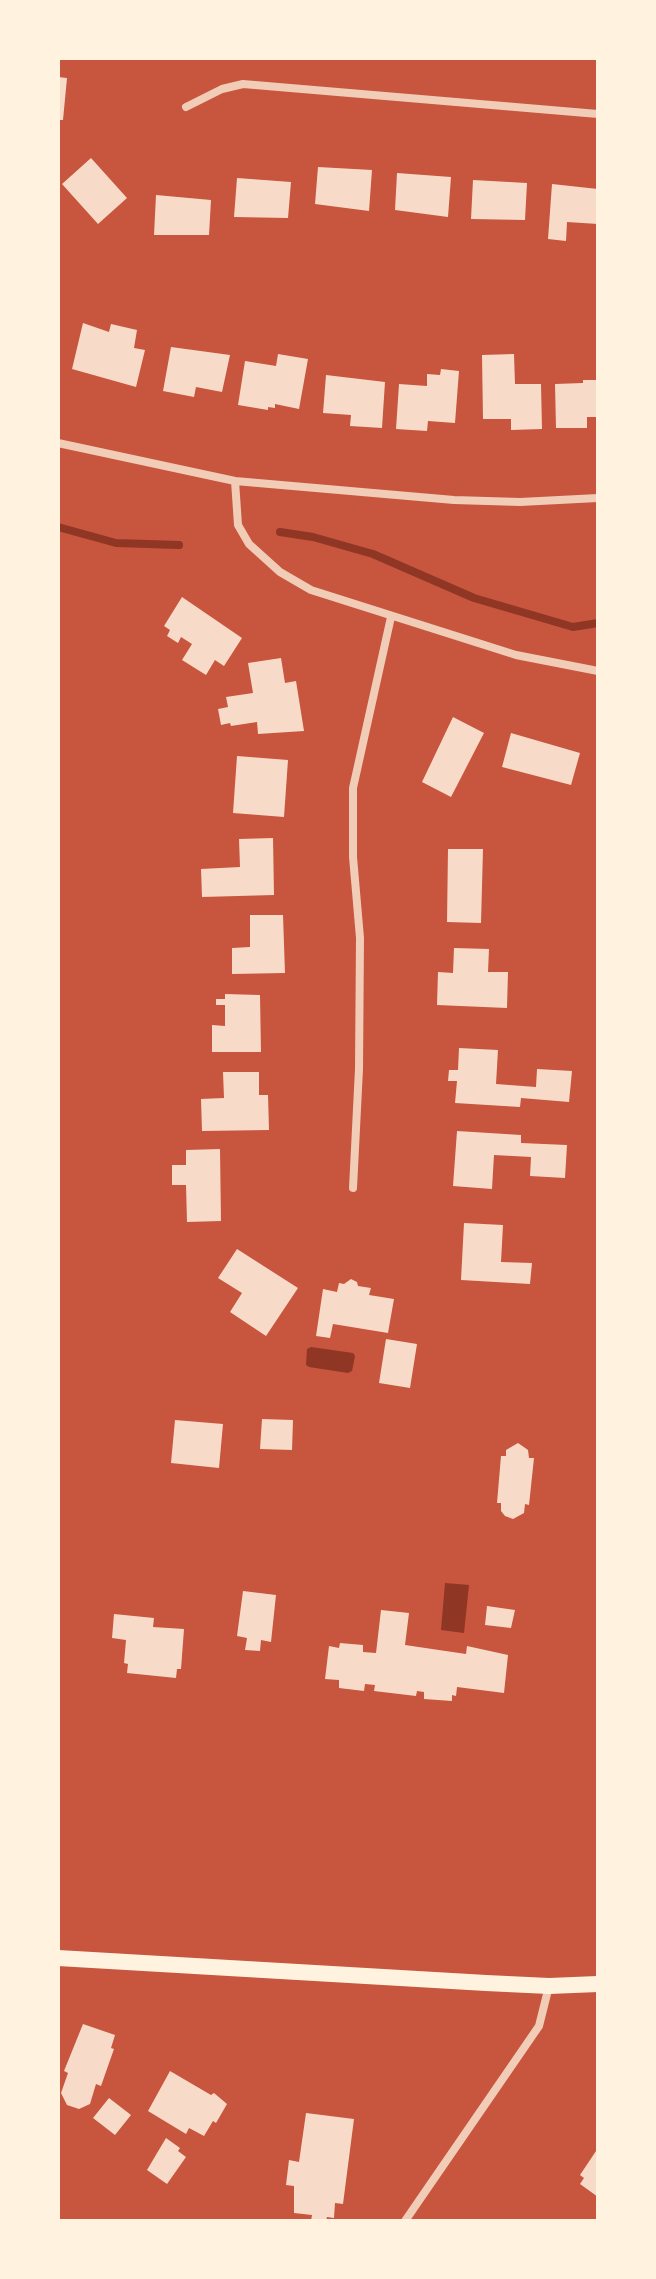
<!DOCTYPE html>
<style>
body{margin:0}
#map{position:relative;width:656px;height:2279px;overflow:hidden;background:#c8553d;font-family:Karla,sans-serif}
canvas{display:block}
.frame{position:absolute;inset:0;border:60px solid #fff3e0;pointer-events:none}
</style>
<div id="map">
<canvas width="656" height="2279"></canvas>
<div class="frame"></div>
</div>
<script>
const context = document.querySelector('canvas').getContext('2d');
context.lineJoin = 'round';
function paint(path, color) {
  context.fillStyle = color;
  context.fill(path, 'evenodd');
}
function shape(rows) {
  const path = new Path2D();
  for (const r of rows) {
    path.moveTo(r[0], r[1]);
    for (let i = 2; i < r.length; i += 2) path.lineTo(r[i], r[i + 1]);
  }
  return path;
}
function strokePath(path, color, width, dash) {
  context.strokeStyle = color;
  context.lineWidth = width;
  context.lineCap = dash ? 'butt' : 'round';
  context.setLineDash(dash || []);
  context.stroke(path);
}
paint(shape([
 [311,1347,353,1353,355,1356,352,1371,348,1373,309,1367,306,1365,307,1349],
 [445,1583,469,1585,464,1633,441,1630]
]), '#8f3625');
strokePath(shape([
 [58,527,116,543,179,545],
 [280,532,313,537,373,554,474,598,573,627,598,623]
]), '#8f3625', 8);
paint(shape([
 [58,77,67,78,63,120,58,120],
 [91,158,127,198,98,224,62,184],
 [318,167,372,170,369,211,315,204],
 [397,173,451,177,448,217,395,210],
 [237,178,291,182,288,218,234,217],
 [473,180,527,183,525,220,471,219],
 [552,184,598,189,598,224,567,222,566,241,548,239],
 [156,195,211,200,209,235,154,235],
 [83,323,109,332,111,324,137,330,134,348,145,350,136,387,72,369],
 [171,347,230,355,222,392,196,387,194,397,163,391],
 [278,354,308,359,299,409,275,404,275,408,268,407,268,410,238,405,245,361,276,366],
 [514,354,515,384,541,384,542,429,511,430,511,419,483,419,482,355],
 [441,369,459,371,455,423,428,421,427,431,396,429,399,384,427,386,427,374,440,375],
 [326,375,385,382,382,428,350,426,351,415,323,413],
 [583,380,598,380,598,417,587,417,587,428,556,428,555,384,583,383],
 [182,597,242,638,224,666,215,660,206,675,182,660,192,644,181,637,178,643,167,636,170,630,164,626],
 [281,658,285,683,296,681,304,731,258,734,257,722,231,726,230,723,221,725,218,709,228,707,226,697,253,693,248,663],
 [453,717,484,733,451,797,422,782],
 [511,733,580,753,571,785,502,767],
 [237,756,288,760,284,817,233,813],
 [273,838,274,895,202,897,201,869,240,867,239,839],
 [448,849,483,849,481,923,447,922],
 [250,915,283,915,285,973,232,974,232,948,250,947],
 [454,948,489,949,488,972,508,972,507,1008,437,1005,438,972,453,973],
 [225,994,260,995,261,1052,212,1052,212,1025,225,1026,225,1005,216,1005,216,999,225,999],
 [459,1048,498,1050,496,1084,536,1087,537,1069,572,1071,569,1102,521,1098,520,1107,455,1103,457,1081,448,1081,449,1070,458,1070],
 [223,1072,259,1072,259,1095,268,1095,269,1130,202,1131,201,1099,224,1098],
 [457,1131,521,1135,521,1143,567,1145,565,1178,530,1176,531,1157,494,1155,492,1189,453,1186],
 [220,1149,221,1221,187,1222,186,1185,172,1185,172,1165,186,1165,186,1150],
 [464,1223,503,1225,501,1262,532,1263,530,1284,461,1280],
 [237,1249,298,1288,266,1336,230,1312,242,1293,218,1278],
 [351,1279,357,1282,358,1286,371,1288,369,1295,394,1299,388,1333,333,1324,330,1338,316,1336,323,1289,337,1292,339,1283,344,1284],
 [386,1339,417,1344,410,1388,379,1383],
 [262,1419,293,1420,292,1450,260,1449],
 [175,1420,223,1424,219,1468,171,1463],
 [518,1443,528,1450,529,1458,534,1458,529,1505,525,1504,524,1513,513,1519,505,1516,501,1511,501,1503,497,1503,501,1456,506,1456,506,1450],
 [243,1591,276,1595,271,1642,261,1640,260,1651,245,1650,247,1638,237,1636],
 [487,1606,515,1610,511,1628,485,1625],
 [381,1610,409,1613,405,1645,466,1654,467,1646,508,1655,504,1693,457,1687,456,1696,452,1695,452,1701,424,1699,424,1692,417,1691,416,1696,374,1691,375,1685,365,1684,364,1691,339,1688,339,1680,325,1679,329,1646,339,1648,340,1643,363,1645,363,1652,376,1653],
 [114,1614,154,1618,153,1627,184,1629,181,1669,177,1669,176,1678,127,1673,128,1664,124,1663,126,1640,112,1638],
 [83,2024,115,2035,111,2048,114,2049,101,2086,96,2084,90,2104,79,2109,67,2105,61,2093,68,2073,64,2071],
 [170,2071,211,2095,214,2093,227,2104,216,2123,213,2121,204,2136,189,2128,186,2134,148,2111],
 [109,2098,131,2115,115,2135,93,2118],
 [306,2113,354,2119,343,2204,335,2203,334,2218,327,2217,326,2221,311,2221,312,2215,294,2213,294,2186,286,2185,289,2160,299,2162],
 [166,2138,180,2148,178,2151,186,2157,167,2184,147,2170],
 [598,2148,598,2197,580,2184,584,2178,580,2175]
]), '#f7dbc8');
strokePath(shape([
 [186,107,222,89,243,84,598,114],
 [58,443,235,481,454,500,520,502,598,498],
 [235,481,238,525,249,544,280,572,311,590,516,655,598,671],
 [353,1188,359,1069,360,938,353,857,353,788,391,617],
 [405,2221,539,2026,549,1986]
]), '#f1ccb7', 8);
strokePath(shape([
 [58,1958,486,1983,549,1986,598,1984]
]), '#fff3e0', 16);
</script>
